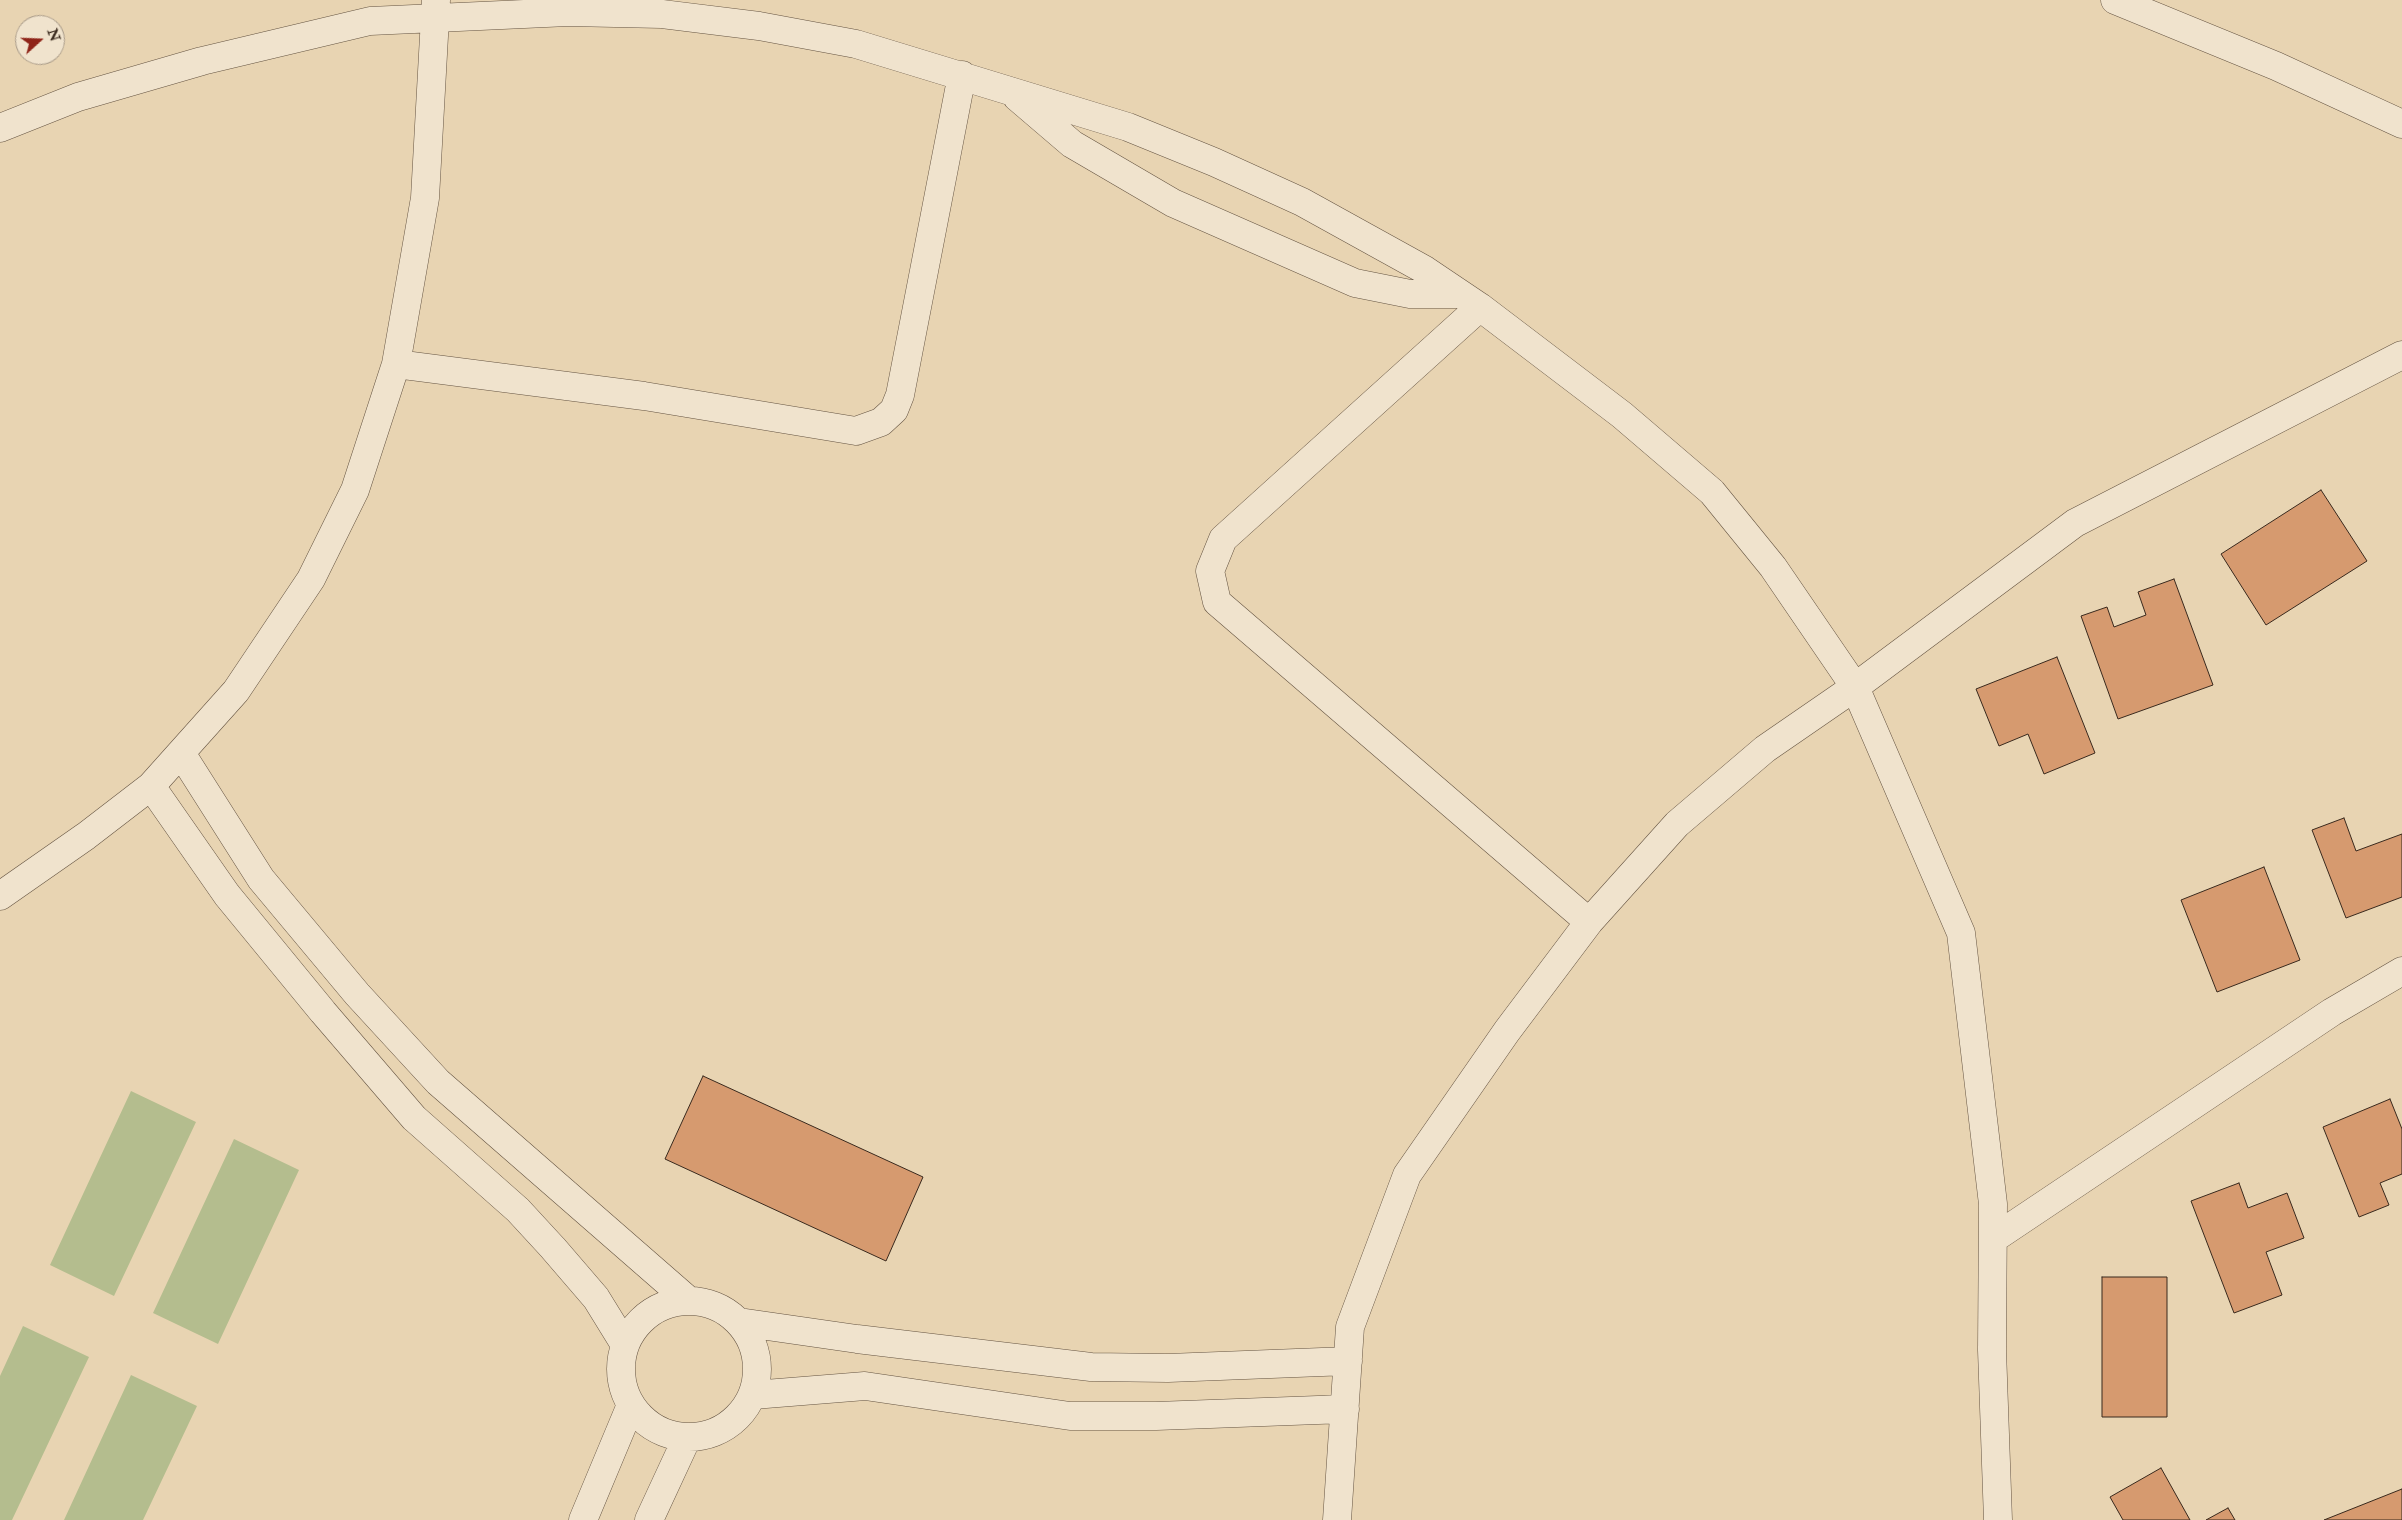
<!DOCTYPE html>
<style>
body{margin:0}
#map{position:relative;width:2402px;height:1520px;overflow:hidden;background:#e8d4b2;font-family:"IM FELL Double Pica",serif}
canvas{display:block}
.north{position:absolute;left:15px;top:15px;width:50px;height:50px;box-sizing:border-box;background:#f0e3cd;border:1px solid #a79987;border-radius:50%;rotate:70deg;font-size:14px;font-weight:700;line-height:20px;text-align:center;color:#39291d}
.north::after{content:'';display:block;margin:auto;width:18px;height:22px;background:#8f2418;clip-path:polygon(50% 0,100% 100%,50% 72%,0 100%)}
</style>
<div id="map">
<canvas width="2402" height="1520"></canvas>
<div class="north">N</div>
</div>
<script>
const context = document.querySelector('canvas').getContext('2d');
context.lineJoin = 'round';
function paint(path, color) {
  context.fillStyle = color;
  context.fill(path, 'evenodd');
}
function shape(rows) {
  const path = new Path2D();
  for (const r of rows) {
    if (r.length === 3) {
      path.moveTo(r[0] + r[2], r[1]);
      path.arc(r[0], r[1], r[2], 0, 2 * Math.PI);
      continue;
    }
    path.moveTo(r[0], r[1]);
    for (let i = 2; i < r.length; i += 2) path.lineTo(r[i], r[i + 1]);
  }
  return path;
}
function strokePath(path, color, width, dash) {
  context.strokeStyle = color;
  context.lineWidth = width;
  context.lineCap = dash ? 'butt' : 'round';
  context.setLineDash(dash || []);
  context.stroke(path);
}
paint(shape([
 [131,1091,196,1122,114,1296,50,1265],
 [234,1139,299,1170,218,1344,153,1313],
 [23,1326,89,1357,12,1520,0,1520,0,1376],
 [131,1375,197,1406,143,1520,64,1520]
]), '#b4bd8e');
const building = shape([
 [2321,490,2367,561,2266,625,2221,554,2321,490],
 [2174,579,2213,685,2118,719,2081,616,2107,607,2114,627,2146,615,2138,592,2174,579],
 [2057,657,2095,753,2044,774,2028,734,1999,746,1976,689,2057,657],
 [2344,818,2356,851,2402,834,2402,897,2346,918,2312,830,2344,818],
 [2264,867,2300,960,2217,992,2181,900,2264,867],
 [703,1076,923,1177,886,1261,665,1159,703,1076],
 [2390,1099,2402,1129,2402,1174,2380,1183,2389,1205,2359,1217,2323,1127,2390,1099],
 [2239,1183,2248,1208,2287,1193,2304,1238,2266,1252,2282,1295,2234,1313,2191,1201,2239,1183],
 [2102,1277,2167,1277,2167,1417,2102,1417,2102,1277],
 [2161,1468,2190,1520,2123,1520,2110,1497,2161,1468],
 [2402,1489,2402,1520,2324,1520,2402,1489],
 [2228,1508,2235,1520,2206,1520,2228,1508]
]);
paint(building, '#d69a6f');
strokePath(building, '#39291d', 1);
const street = shape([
 [2115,0,2276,66,2402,124],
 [1017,97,1072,144,1173,203,1355,283,1410,294,1460,294],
 [0,128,78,97,202,61,370,21,568,12,662,14,759,26,856,44,1128,127,1214,162,1302,202,1425,270,1480,307,1622,415,1712,492,1773,567,1855,687,1961,933,1993,1204,1992,1350,1998,1520],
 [1480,307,1223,539,1210,571,1217,602,1589,922],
 [396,364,644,396,856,431,881,422,894,410,900,395,962,75],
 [181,753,261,879,357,994,438,1082,688,1300],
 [151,786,227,895,323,1012,414,1118,518,1210,553,1248,596,1298,625,1345],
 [0,896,86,836,151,786,236,691,311,579,355,490,396,364,425,198,436,0],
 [1993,1239,2332,1012,2402,971],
 [689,1369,68],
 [739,1322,857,1339,1091,1367,1168,1368,1348,1361],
 [753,1395,865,1386,1070,1416,1156,1416,1345,1409],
 [583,1520,631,1405],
 [649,1520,687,1438],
 [1337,1520,1350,1327,1407,1175,1507,1031,1589,922,1677,824,1765,749,1855,687,2075,523,2402,355]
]);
strokePath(street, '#655442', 29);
strokePath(street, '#f0e3cd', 28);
</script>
